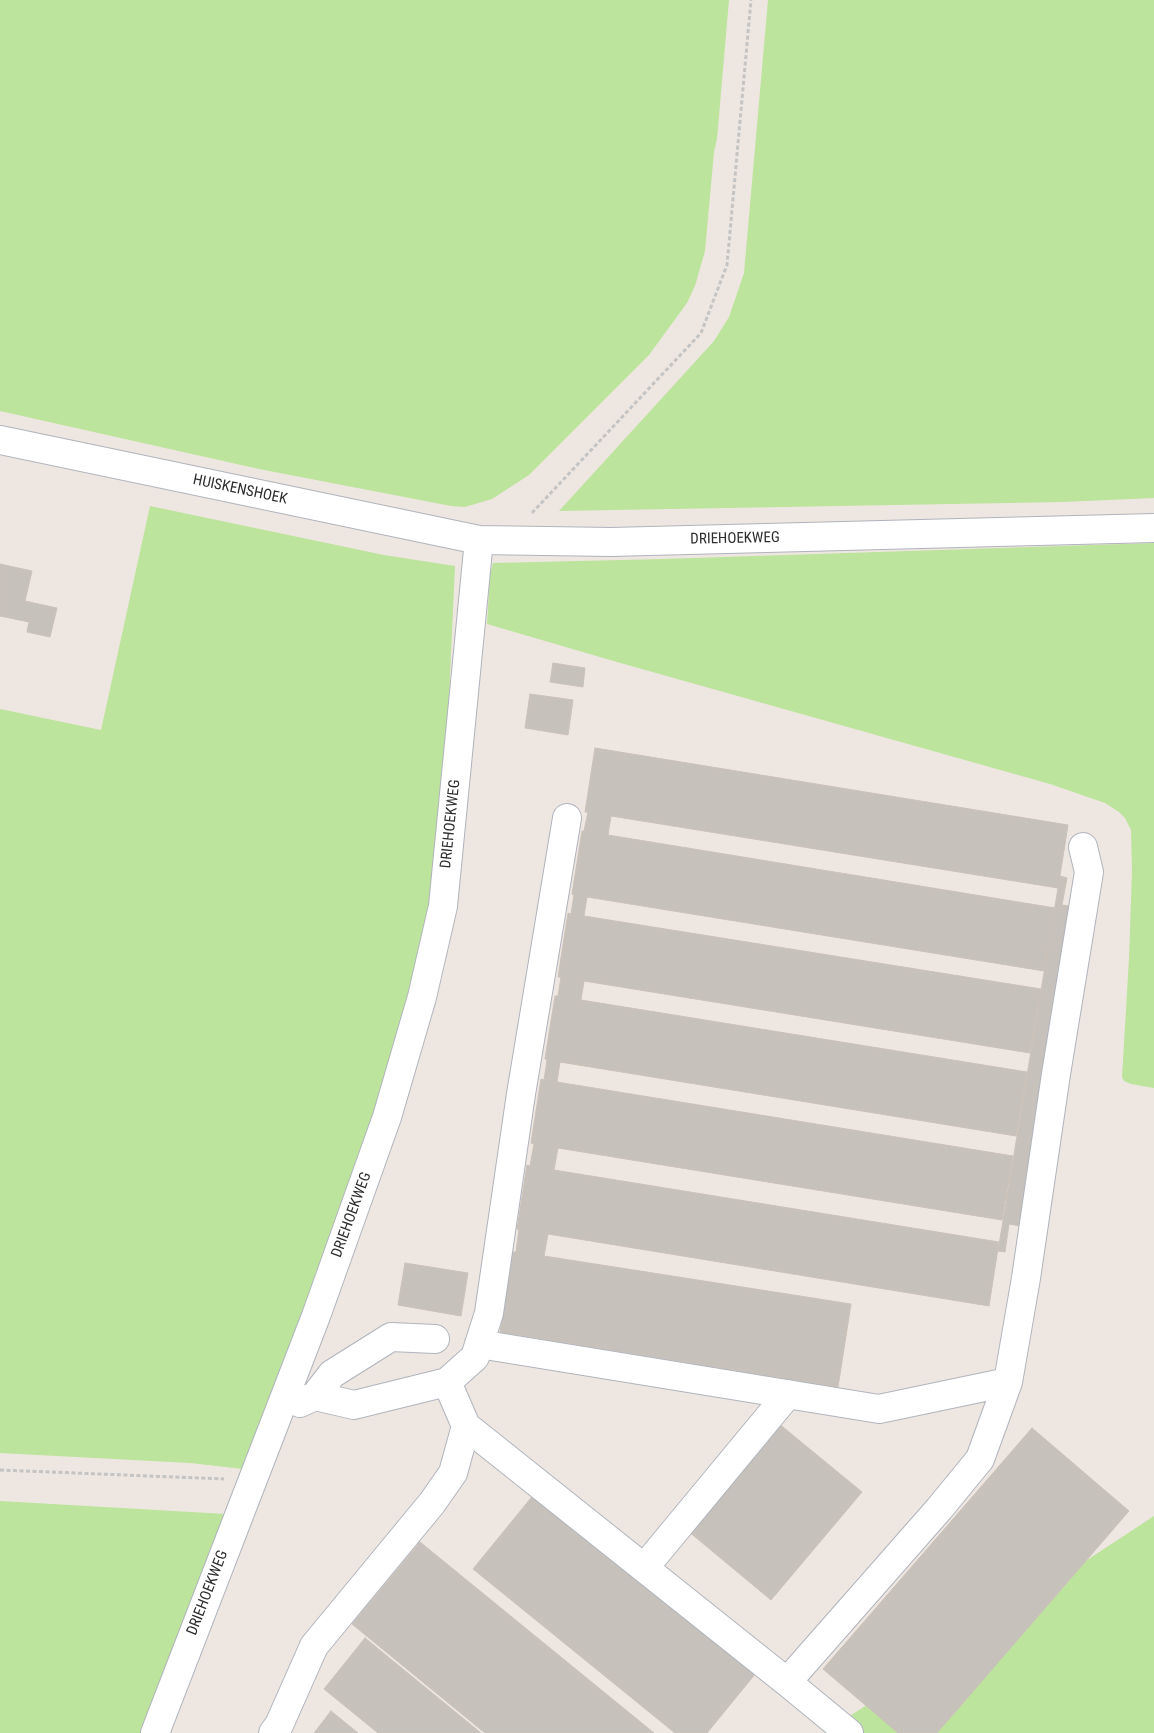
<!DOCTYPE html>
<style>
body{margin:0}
canvas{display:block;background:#eee6e0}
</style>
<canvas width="1154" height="1733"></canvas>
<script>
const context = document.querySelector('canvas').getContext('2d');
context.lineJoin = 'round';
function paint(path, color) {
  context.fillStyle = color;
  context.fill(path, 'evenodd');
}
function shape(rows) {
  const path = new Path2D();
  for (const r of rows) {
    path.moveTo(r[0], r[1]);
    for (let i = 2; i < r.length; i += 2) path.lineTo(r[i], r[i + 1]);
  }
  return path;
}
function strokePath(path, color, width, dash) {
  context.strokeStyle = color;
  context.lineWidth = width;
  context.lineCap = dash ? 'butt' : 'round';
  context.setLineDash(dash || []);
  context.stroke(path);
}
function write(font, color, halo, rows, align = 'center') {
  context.font = font + ' "Roboto Condensed",sans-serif';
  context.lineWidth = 4.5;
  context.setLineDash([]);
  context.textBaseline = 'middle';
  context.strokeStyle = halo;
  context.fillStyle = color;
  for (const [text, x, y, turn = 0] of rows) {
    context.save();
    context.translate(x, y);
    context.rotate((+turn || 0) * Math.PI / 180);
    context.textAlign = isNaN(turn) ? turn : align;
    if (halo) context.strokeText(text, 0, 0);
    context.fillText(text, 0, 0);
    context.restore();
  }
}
paint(shape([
 [0,0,729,0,717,139,714,152,705,251,695,286,687,303,649,355,529,475,492,499,465,507,451,506,259,469,0,411],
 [768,0,1154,0,1154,498,1063,502,559,511,714,341,729,317,744,273],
 [150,506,384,555,455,566,444,806,431,894,419,955,385,1077,354,1170,305,1306,243,1469,190,1463,0,1453,0,709,101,730],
 [1154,543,1154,1088,1131,1084,1124,1081,1122,1077,1129,958,1132,871,1131,830,1125,818,1119,812,1105,803,1050,784,617,662,487,624,490,574,493,563,663,559],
 [0,1501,226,1514,140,1733,0,1733],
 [1154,1516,1154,1733,824,1733]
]), '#bde49c');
const building = shape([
 [0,564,32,571,25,601,57,608,50,637,27,632,29,622,0,616,0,564],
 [553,663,585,668,583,687,550,682,553,663],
 [530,694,573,700,568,735,525,728,530,694],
 [595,748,1068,825,1058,888,611,816,608,835,1055,908,1044,971,587,897,584,916,1041,989,1030,1053,584,981,581,1000,1027,1072,1016,1136,560,1062,557,1082,1013,1156,1002,1220,558,1148,554,1170,999,1242,989,1306,548,1234,544,1256,851,1304,838,1387,500,1332,513,1252,516,1252,519,1230,517,1229,527,1165,530,1166,534,1144,531,1143,541,1079,544,1080,547,1060,545,1059,555,996,558,996,561,977,558,977,568,913,571,914,574,895,572,894,582,831,584,831,588,812,585,812,595,748],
 [1060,876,1067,878,1062,905,1078,907,1025,1227,1009,1224,1005,1252,998,1251,1060,876],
 [405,1263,468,1273,461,1316,398,1305,405,1263],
 [778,1423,862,1492,771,1600,688,1531,778,1423],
 [1032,1428,1129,1511,937,1733,898,1733,823,1669,1032,1428],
 [535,1493,756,1673,707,1733,675,1733,473,1569,535,1493],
 [420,1542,654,1733,485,1733,352,1624,420,1542],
 [365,1638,481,1733,378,1733,324,1689,365,1638],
 [331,1711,358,1733,314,1733,331,1711]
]);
paint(building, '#c7c1bb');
strokePath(building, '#cac2b9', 1);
const minor = shape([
 [0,440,479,540,611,542,1154,528],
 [479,1344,879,1409,1008,1382,1026,1278,1056,1074,1089,872,1083,847],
 [447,1382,466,1426,787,1682,939,1509,980,1459,1008,1382],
 [315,1396,354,1405,447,1382,475,1357,489,1313,521,1094,567,818],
 [300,1403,315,1396,332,1374,391,1337,435,1339],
 [644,1568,788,1394],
 [787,1682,849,1733],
 [155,1733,316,1316,387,1117,422,997,443,906,479,540],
 [273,1733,279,1725,314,1646,432,1503,453,1473,466,1426]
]);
strokePath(minor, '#b0b4bd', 30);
strokePath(shape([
 [532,513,701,333,727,265,751,0],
 [0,1470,224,1479]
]), '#c4c4c4', 3, [4, 2.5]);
strokePath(minor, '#fff', 28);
write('15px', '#2d2d2d', '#fff', [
 ["HUISKENSHOEK",240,490,12],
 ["DRIEHOEKWEG",735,539,-1],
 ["DRIEHOEKWEG",451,824,-84],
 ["DRIEHOEKWEG",352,1215,-70],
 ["DRIEHOEKWEG",208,1593,-69]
]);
</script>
